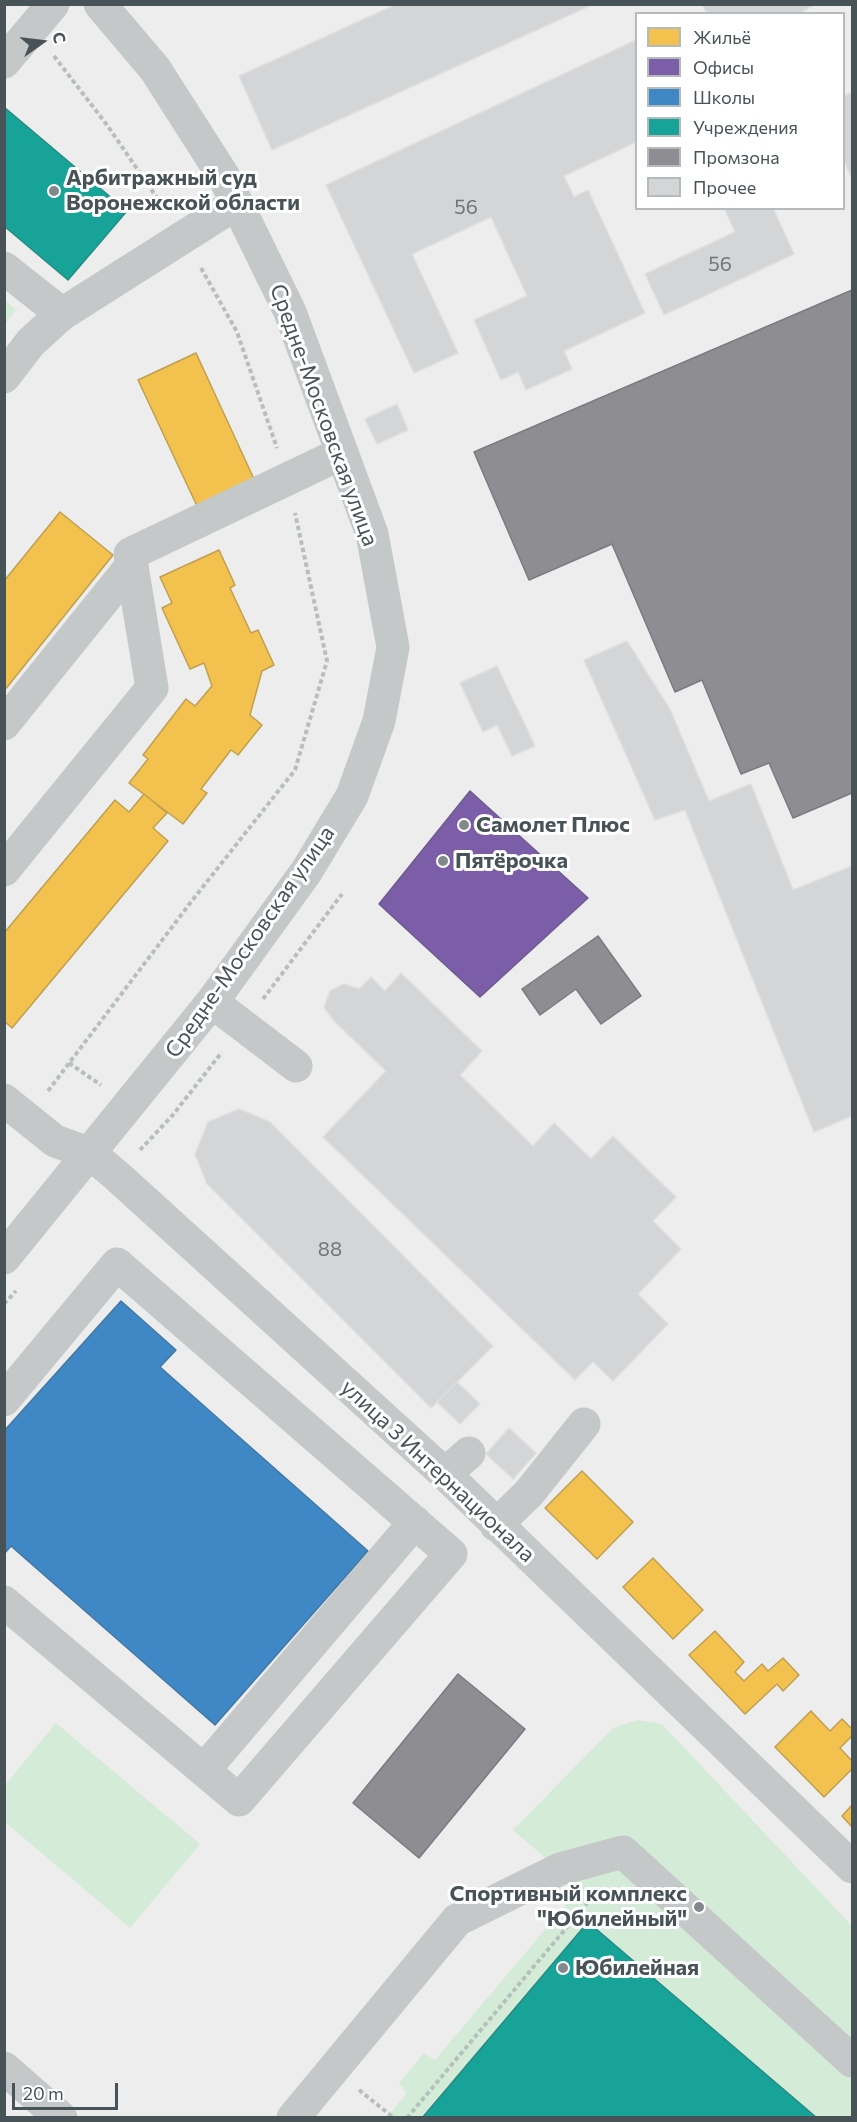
<!DOCTYPE html>
<meta charset="utf-8">
<style>
body{margin:0}
#map{position:relative;width:857px;height:2122px;overflow:hidden;background:#eeeded;font-family:Commissioner,sans-serif}
canvas{display:block}
.frame{position:absolute;inset:0;border:6px solid #475357;pointer-events:none}
.legend{position:absolute;left:635px;top:12px;width:210px;height:198px;box-sizing:border-box;background:#fff;border:2px solid #b5babc;margin:0;padding:8px 10px;list-style:none;font-size:18px;color:#475357}
.legend li{display:flex;align-items:center;gap:12px;height:30px}
.legend b{width:30px;border:2px solid #b5babc}
.north{position:absolute;left:12px;top:12px;width:60px;height:60px;-webkit-text-stroke:4px #fff;paint-order:stroke;rotate:76deg;font-size:16px;font-weight:700;line-height:24px;text-align:center;color:#475357}
.north::after{content:'';display:block;margin:auto;width:21px;height:27px;background:#475357;clip-path:polygon(50% 0,100% 100%,50% 72%,0 100%)}
.scale{position:absolute;left:12px;top:2083px;width:106px;height:27px;box-sizing:border-box;border:3px solid #475357;border-top:0;padding-left:8px;font-size:18px;line-height:21px;white-space:nowrap;color:#475357;-webkit-text-stroke:4px #fff;paint-order:stroke}
</style>
<div id="map">
<canvas width="857" height="2122"></canvas>
<div class="frame"></div>
<ul class="legend">
<li><b style="height:16px;background:#f2c14e"></b>Жильё</li>
<li><b style="height:16px;background:#7b5ea7"></b>Офисы</li>
<li><b style="height:16px;background:#3f88c5"></b>Школы</li>
<li><b style="height:16px;background:#17a398"></b>Учреждения</li>
<li><b style="height:16px;background:#8d8d92"></b>Промзона</li>
<li><b style="height:16px;background:#d4d5d6"></b>Прочее</li>
</ul>
<div class="north">С</div>
<div class="scale">20 m</div>
</div>
<script>
const context = document.querySelector('canvas').getContext('2d');
context.lineJoin = 'round';
function paint(path, color) {
  context.fillStyle = color;
  context.fill(path, 'evenodd');
}
function shape(rows) {
  const path = new Path2D();
  for (const r of rows) {
    path.moveTo(r[0], r[1]);
    for (let i = 2; i < r.length; i += 2) path.lineTo(r[i], r[i + 1]);
  }
  return path;
}
function strokePath(path, color, width, dash) {
  context.strokeStyle = color;
  context.lineWidth = width;
  context.lineCap = dash ? 'butt' : 'round';
  context.setLineDash(dash || []);
  context.stroke(path);
}
function write(font, color, halo, rows, align = 'center') {
  context.font = font + ' Commissioner,sans-serif';
  context.lineWidth = 6;
  context.setLineDash([]);
  context.textBaseline = 'middle';
  context.strokeStyle = halo;
  context.fillStyle = color;
  for (const [text, x, y, turn = 0] of rows) {
    context.save();
    context.translate(x, y);
    context.rotate((+turn || 0) * Math.PI / 180);
    context.textAlign = isNaN(turn) ? turn : align;
    if (halo) context.strokeText(text, 0, 0);
    context.fillText(text, 0, 0);
    context.restore();
  }
}
paint(shape([
 [5,300,16,310,5,324],
 [637,1720,662,1724,852,1926,852,2117,386,2118,407,2093,399,2083,424,2053,435,2060,580,1888,513,1830,613,1728],
 [56,1723,200,1844,130,1928,5,1822,5,1785]
]), '#d4ebd8');
const homes = shape([
 [196,353,254,479,197,506,138,380,196,353],
 [60,512,113,555,4,691,4,581,60,512],
 [219,550,235,585,230,588,251,633,258,630,274,665,262,671,250,715,262,725,238,755,231,750,201,789,207,793,183,824,129,783,148,759,143,755,186,699,195,706,212,686,204,663,190,669,162,608,172,603,160,577,219,550],
 [144,794,167,813,153,828,168,841,12,1028,4,1021,4,933,115,800,129,812,144,794],
 [582,1471,633,1522,597,1559,545,1508,582,1471],
 [653,1558,703,1610,673,1639,623,1587,653,1558],
 [715,1631,744,1662,735,1672,744,1681,762,1664,768,1671,783,1658,799,1675,783,1691,777,1684,745,1714,689,1655,715,1631],
 [811,1711,830,1731,842,1719,852,1729,852,1736,840,1748,852,1761,852,1769,824,1797,775,1747,811,1711],
 [852,1805,852,1827,842,1816,852,1805]
]);
paint(homes, '#f2c14e');
strokePath(homes, '#bfa051', 1.5);
const offices = shape([
 [470,791,588,898,480,997,379,904,470,791]
]);
paint(offices, '#7b5ea7');
strokePath(offices, '#6b5b8f', 1.5);
const schools = shape([
 [121,1301,176,1350,160,1367,368,1551,215,1725,11,1546,4,1554,4,1431,121,1301]
]);
paint(schools, '#3f88c5');
strokePath(schools, '#4178a4', 1.5);
const public = shape([
 [4,107,127,211,68,280,4,226,4,107],
 [588,1922,817,2118,422,2118,588,1922]
]);
paint(public, '#17a398');
strokePath(public, '#258b84', 1.5);
const industry = shape([
 [852,290,852,793,793,818,769,763,741,774,702,680,675,692,612,544,529,580,474,452,852,290],
 [598,936,641,996,601,1024,576,989,540,1015,522,989,598,936],
 [458,1674,525,1729,419,1858,353,1803,458,1674]
]);
paint(industry, '#8d8d92');
strokePath(industry, '#787c80', 1.5);
const building = shape([
 [397,4,594,4,272,150,239,76,397,4],
 [702,4,815,4,798,14,707,14,702,4],
 [636,40,636,142,564,176,574,197,588,190,645,313,564,351,572,369,526,390,518,372,501,380,474,320,527,296,491,217,412,254,458,353,414,373,326,185,636,40],
 [852,92,852,179,844,161,844,96,852,92],
 [724,208,773,208,794,254,664,315,645,274,735,232,724,208],
 [397,404,408,430,377,444,365,419,397,404],
 [627,641,670,709,709,801,751,784,793,890,852,866,852,1116,814,1132,685,810,655,820,584,660,627,641],
 [497,666,535,746,512,756,497,725,483,732,460,683,497,666],
 [401,973,482,1051,460,1075,533,1146,554,1123,591,1159,613,1136,676,1197,653,1221,681,1249,638,1294,668,1324,613,1381,593,1362,575,1380,323,1137,386,1071,333,1020,324,1007,330,991,344,984,359,989,371,977,385,991,401,973],
 [239,1109,270,1122,493,1346,431,1408,207,1184,195,1154,208,1122,239,1109],
 [457,1382,480,1404,460,1424,437,1402,457,1382],
 [509,1428,536,1453,513,1479,486,1454,509,1428]
]);
paint(building, '#d4d5d6');
strokePath(building, '#dfdfe0', 1.5);
strokePath(shape([
 [54,56,107,125,164,208],
 [201,268,237,332,277,448],
 [263,999,342,894],
 [69,1063,101,1085],
 [48,1091,191,902,295,770,327,661,295,513],
 [140,1150,172,1116,222,1052],
 [4,1304,16,1291],
 [359,2090,394,2118],
 [407,2118,588,1902]
]), '#b5c0bb', 4, [4.5, 3]);
strokePath(shape([
 [4,62,53,4],
 [4,268,62,314],
 [4,377,31,342,62,314,237,203],
 [4,724,132,565],
 [4,870,152,688,130,554,340,454],
 [212,1002,296,1066],
 [4,1100,55,1141,91,1154,117,1176,445,1474,852,1867],
 [4,1258,212,1002,306,872,352,796,379,721,393,647,372,534,290,312,224,177,155,69,100,4],
 [4,1400,117,1264,451,1554,239,1800,4,1602],
 [445,1474,469,1453],
 [496,1525,529,1493,584,1424],
 [204,1770,415,1522],
 [4,2068,61,2118],
 [293,2118,457,1920,560,1869,623,1852,852,2061]
]), '#c5c8c8', 33);
for (const [x, y, r, color] of [
 [54,191,6,"#81898c"],
 [464,825,6,"#81898c"],
 [443,861,6,"#81898c"],
 [699,1907,6,"#81898c"],
 [563,1968,6,"#81898c"]
]) {
  const dot = new Path2D();
  dot.arc(x, y, r, 0, 2 * Math.PI);
  context.fillStyle = color;
  context.fill(dot);
  strokePath(dot, '#fff', 2);
}
write('20px', '#6c7578', null, [
 ["56",466,207],
 ["56",720,264],
 ["88",330,1249]
]);
write('bold 22px', '#475357', '#fff', [
 ["Арбитражный суд",66,178],
 ["Воронежской области",66,203],
 ["Самолет Плюс",476,825],
 ["Пятёрочка",455,861],
 ["Спортивный комплекс",687,1894,"right"],
 ["\"Юбилейный\"",687,1919,"right"],
 ["Юбилейная",575,1968]
], 'left');
write('22px', '#475357', '#fff', [
 ["Средне-Московская улица",324,415,70],
 ["Средне-Московская улица",250,942,-55],
 ["улица 3 Интернационала",438,1471,43]
]);
</script>
